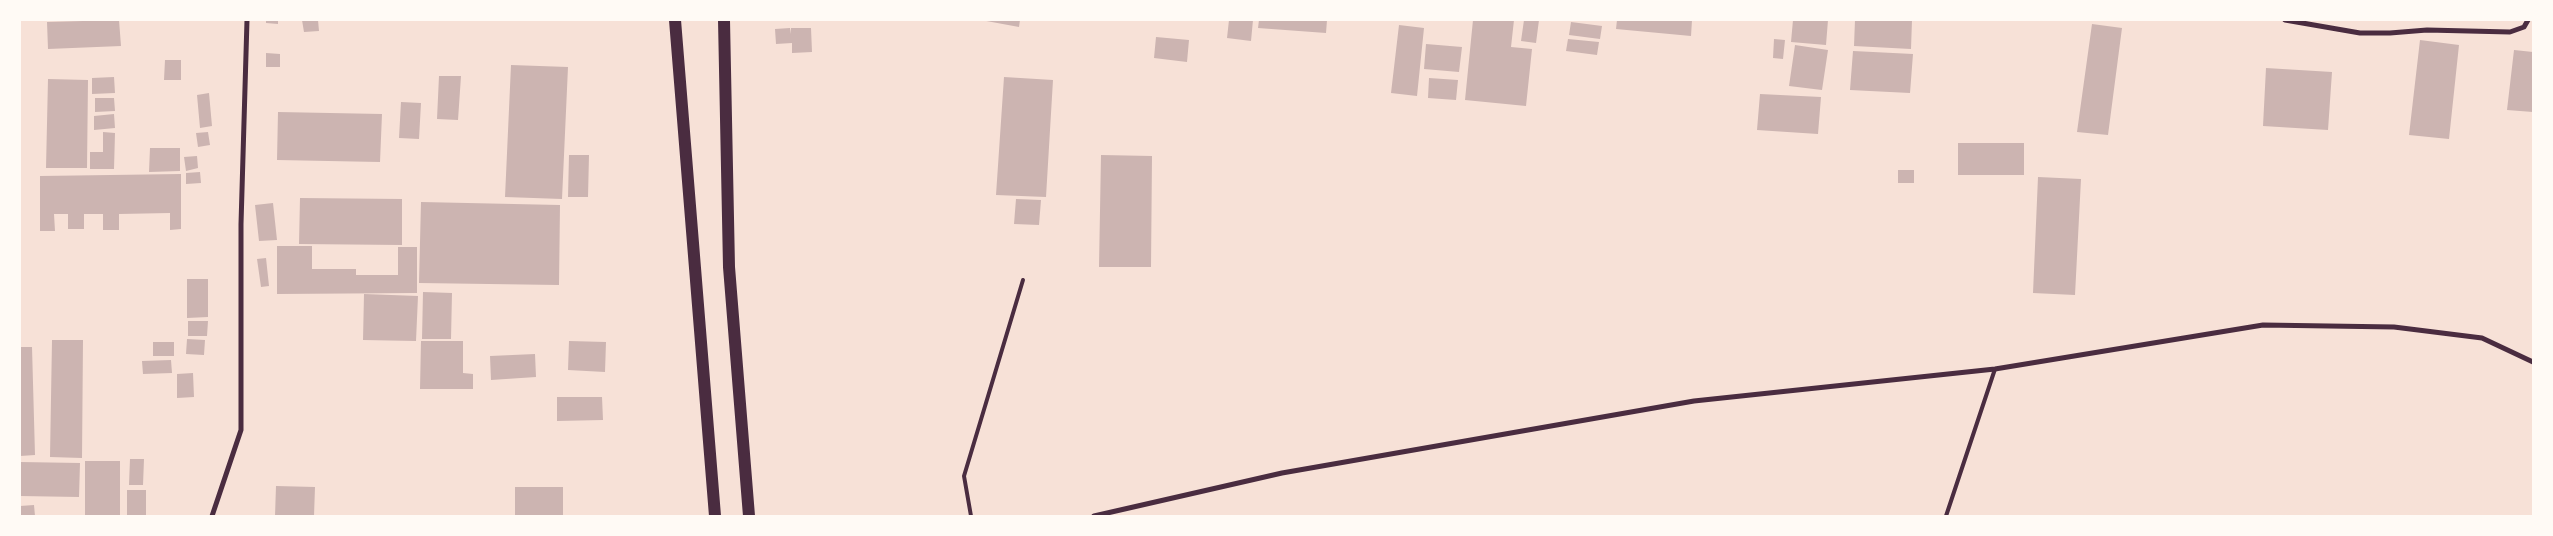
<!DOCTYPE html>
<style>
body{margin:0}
#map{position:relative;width:2553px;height:536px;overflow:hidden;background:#f7e1d7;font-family:"DejaVu Sans",sans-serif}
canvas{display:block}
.frame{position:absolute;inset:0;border:21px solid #fffaf5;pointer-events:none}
</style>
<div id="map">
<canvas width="2553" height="536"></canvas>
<div class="frame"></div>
</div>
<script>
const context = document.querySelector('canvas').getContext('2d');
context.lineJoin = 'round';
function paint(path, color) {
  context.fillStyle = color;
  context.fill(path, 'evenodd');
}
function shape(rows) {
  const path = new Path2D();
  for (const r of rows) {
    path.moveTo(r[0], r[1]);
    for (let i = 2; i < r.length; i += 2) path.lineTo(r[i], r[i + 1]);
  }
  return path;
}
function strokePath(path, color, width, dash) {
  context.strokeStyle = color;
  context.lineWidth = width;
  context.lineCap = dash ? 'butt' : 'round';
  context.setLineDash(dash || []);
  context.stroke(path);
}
paint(shape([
 [119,20,121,46,48,49,47,22],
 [266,20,278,20,278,24,266,23],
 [302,20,318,20,319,31,304,32],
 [981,20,1020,20,1019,27],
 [1229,20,1253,20,1251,41,1227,38],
 [1259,20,1327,20,1326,33,1258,28],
 [1473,20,1514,20,1511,47,1532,49,1526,106,1465,100],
 [1524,20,1539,20,1536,43,1521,41],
 [1617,20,1692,20,1691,36,1616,29],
 [1793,20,1828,20,1826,45,1791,42],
 [1855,20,1912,20,1911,49,1854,46],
 [1571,22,1602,26,1600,39,1569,35],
 [2092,24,2122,28,2108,135,2077,132],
 [1399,25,1424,28,1417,96,1391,93],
 [790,28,791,34,791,28,811,28,812,52,792,53,792,43,776,44,775,29],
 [1156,37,1189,40,1187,62,1154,58],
 [1568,39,1599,42,1597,55,1566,51],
 [1774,39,1785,40,1783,59,1773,58],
 [2420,40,2459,45,2449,139,2409,135],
 [1426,44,1462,47,1459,72,1424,69],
 [1795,45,1828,50,1822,90,1789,86],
 [2514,50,2533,52,2533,112,2507,110],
 [1853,51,1913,54,1910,93,1850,90],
 [266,53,280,54,280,67,266,67],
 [165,60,181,60,181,80,164,80],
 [511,65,568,67,562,199,505,197],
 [2266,68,2332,72,2328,130,2263,126],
 [439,76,461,76,458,120,437,119],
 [114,77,115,93,92,94,92,78],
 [1004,77,1053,80,1046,197,996,195],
 [1429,78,1458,80,1456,100,1428,98],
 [48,79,88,80,87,168,46,168],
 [209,93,212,126,200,128,197,95],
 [1760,94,1821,97,1818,134,1757,130],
 [95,98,114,98,115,111,95,112],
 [401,102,421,103,419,139,399,138],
 [278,112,382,114,380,162,277,160],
 [114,114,115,128,94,130,94,116],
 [103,132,115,133,114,169,90,169,90,152,103,152],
 [208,132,210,145,198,147,196,133],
 [1958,143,2024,143,2024,175,1958,175],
 [150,148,180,148,180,171,149,172],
 [569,155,589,155,588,197,568,197],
 [1101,155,1152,156,1151,267,1099,267],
 [197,156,198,168,186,171,184,157],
 [1898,170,1914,170,1914,183,1898,183],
 [200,172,201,183,186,184,186,173],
 [181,174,181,229,170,230,170,213,119,214,119,230,103,230,103,214,84,214,84,229,68,229,68,214,54,214,55,231,40,231,40,176],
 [2038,177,2081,179,2075,295,2033,293],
 [300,198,402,199,402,245,299,244],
 [1016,199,1041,200,1039,225,1014,224],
 [421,202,560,205,559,285,419,283],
 [273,203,277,240,259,241,255,205],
 [277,246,312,246,312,269,356,269,356,275,398,275,398,247,417,247,417,293,277,294],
 [266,258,269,286,261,287,257,259],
 [187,279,208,279,208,317,187,318],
 [423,292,452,293,451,339,422,339],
 [364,294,418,296,416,341,363,340],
 [188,321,208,321,207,336,188,336],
 [187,339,205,340,204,355,186,354],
 [52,340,83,340,82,458,50,457],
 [421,341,463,341,463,373,473,374,473,389,420,389],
 [569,341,606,342,605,372,568,370],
 [153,342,174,342,174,356,153,356],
 [20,347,32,347,35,455,20,456],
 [535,354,536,377,491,380,490,356],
 [171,360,172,373,143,374,142,361],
 [193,373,194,397,177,398,177,374],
 [557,397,602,397,603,420,557,421],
 [130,459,144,459,143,485,129,485],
 [85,461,120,461,120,516,85,516],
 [20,462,80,463,79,497,20,496],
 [276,486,315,487,314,516,275,516],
 [515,487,563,487,563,516,515,516],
 [127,490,146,490,146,516,127,516],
 [34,505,35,516,20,516,20,506]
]), '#ccb4b1');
strokePath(shape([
 [971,516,964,476,1023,280],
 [1946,516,1995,369]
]), '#4a2c40', 4);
strokePath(shape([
 [2285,20,2360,33,2390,33,2427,30,2510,32,2524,27,2528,20],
 [212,516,241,430,241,224,247,20],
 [1094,516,1282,473,1694,401,1995,369,2263,325,2394,327,2482,338,2533,362]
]), '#4a2c40', 5);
strokePath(shape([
 [675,20,715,516],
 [724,20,729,267,749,516]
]), '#4a2c40', 12);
</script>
